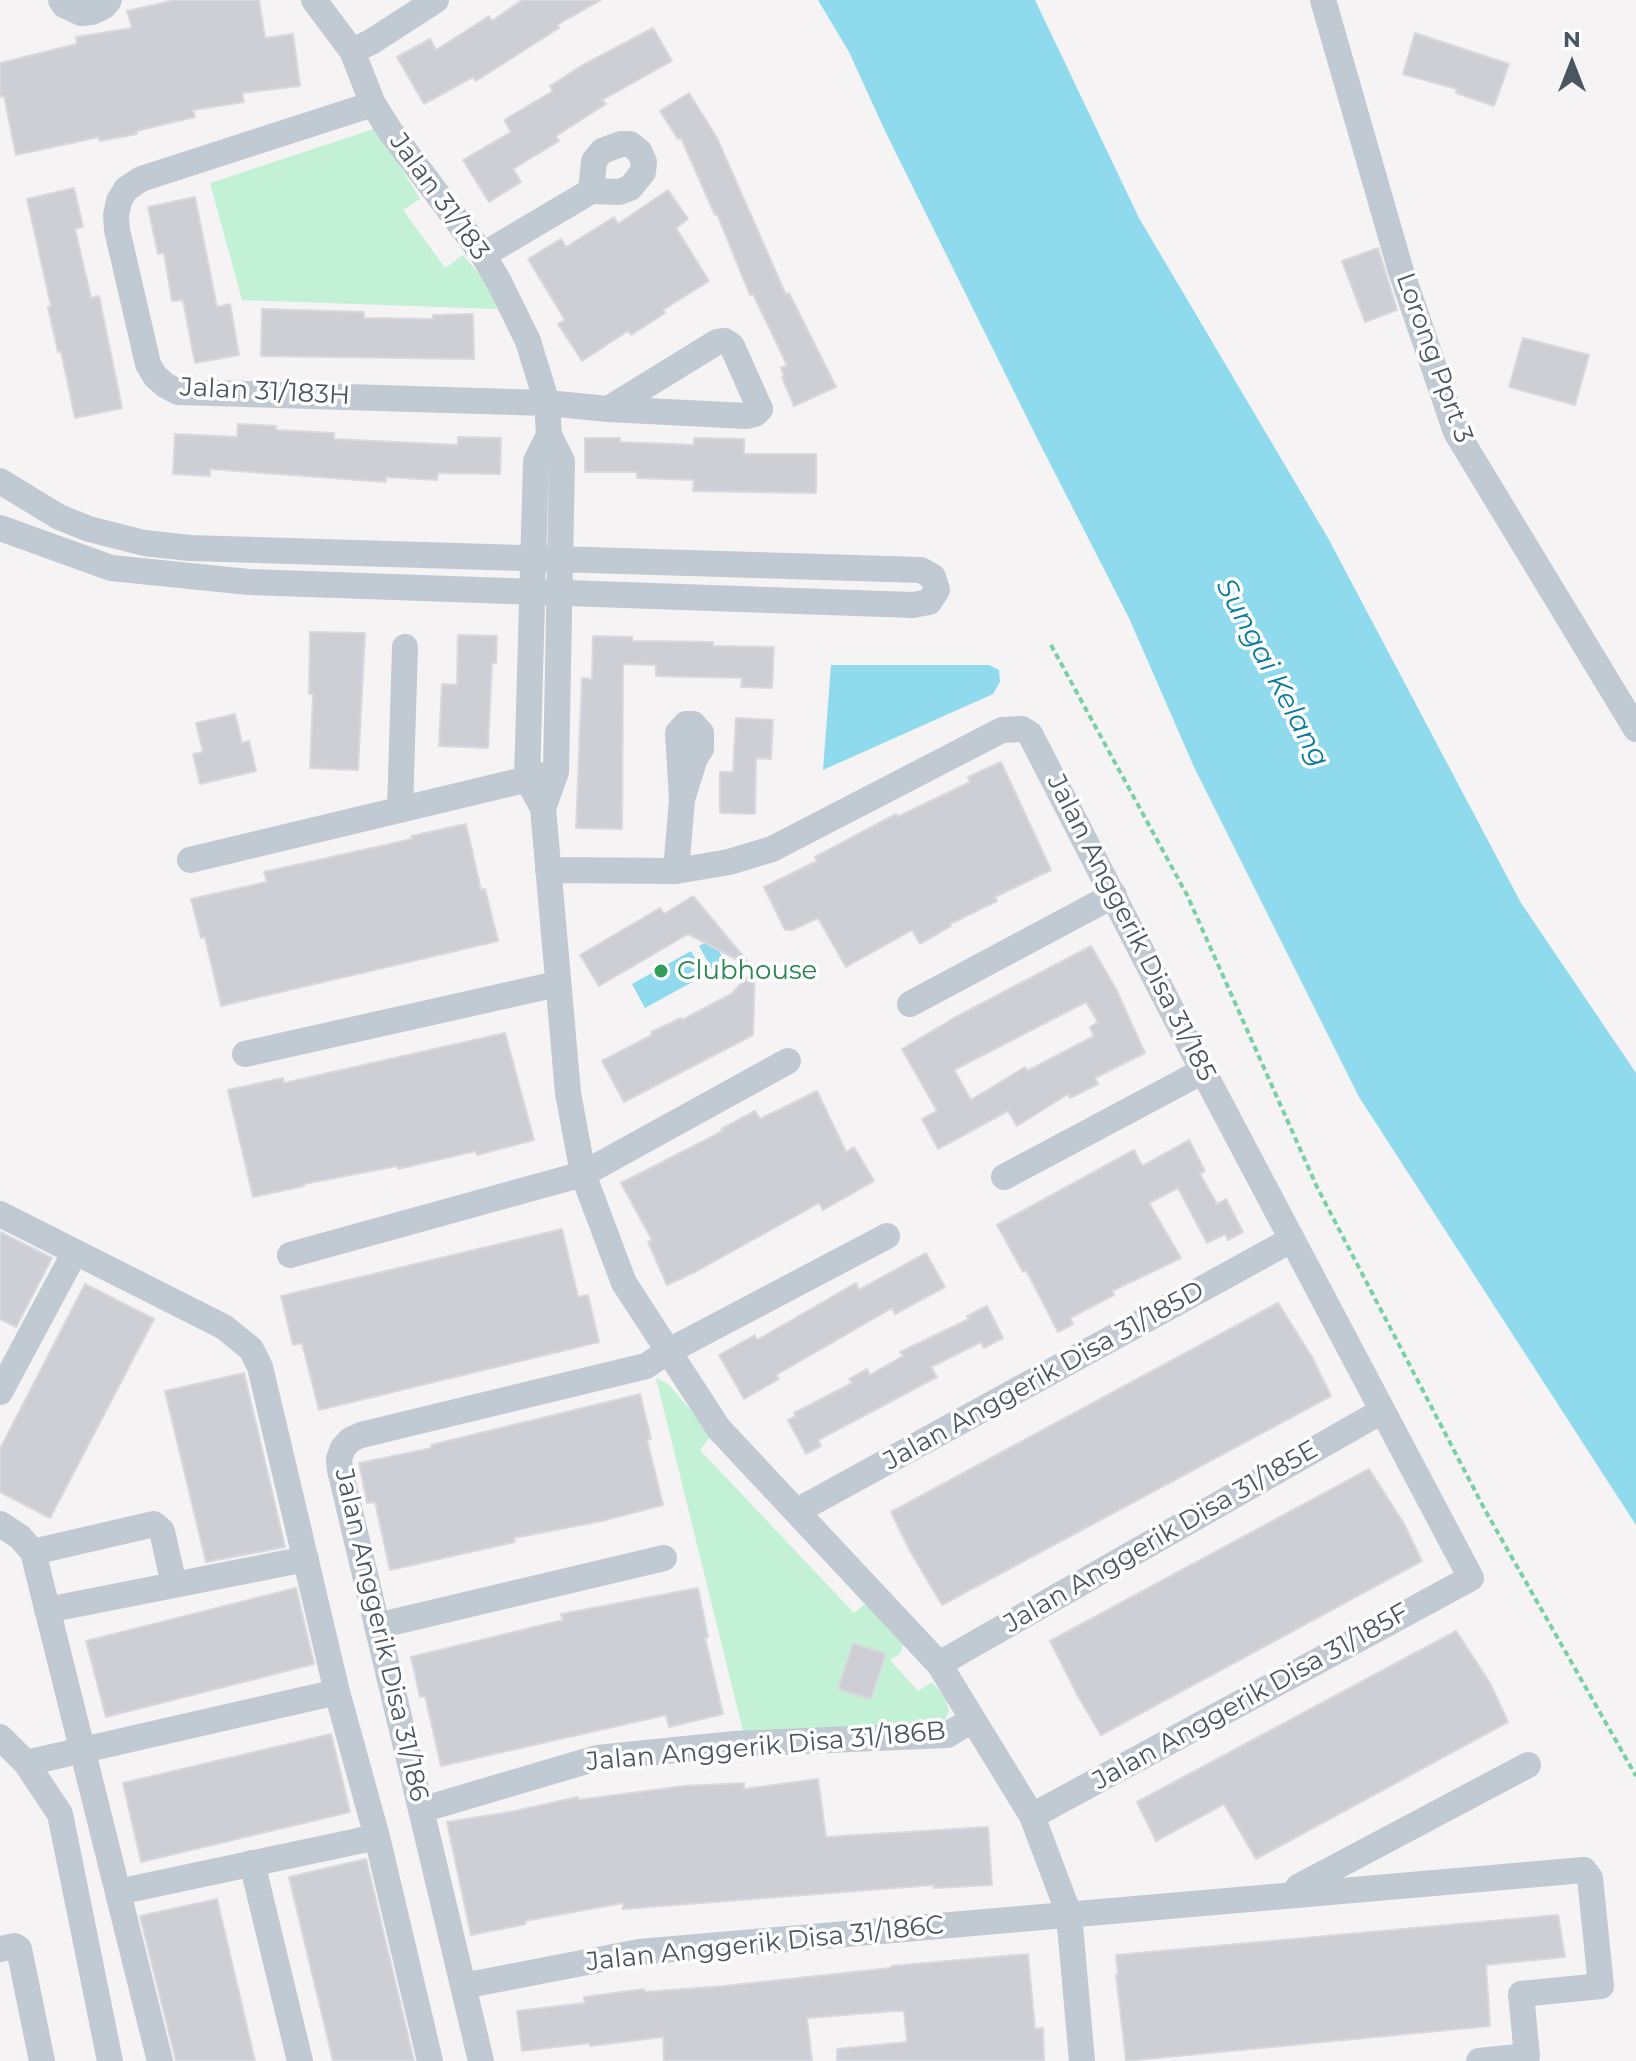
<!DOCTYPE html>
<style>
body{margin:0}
#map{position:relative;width:1636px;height:2061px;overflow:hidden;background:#f5f3f3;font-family:Montserrat,sans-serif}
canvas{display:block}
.north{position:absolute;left:1532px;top:24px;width:80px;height:80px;-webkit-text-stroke:6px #fff;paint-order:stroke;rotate:0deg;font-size:22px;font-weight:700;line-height:32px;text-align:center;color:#4a5661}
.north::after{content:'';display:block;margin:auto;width:28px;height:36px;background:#4a5661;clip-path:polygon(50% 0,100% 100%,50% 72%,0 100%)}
</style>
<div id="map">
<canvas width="1636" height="2061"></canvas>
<div class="north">N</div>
</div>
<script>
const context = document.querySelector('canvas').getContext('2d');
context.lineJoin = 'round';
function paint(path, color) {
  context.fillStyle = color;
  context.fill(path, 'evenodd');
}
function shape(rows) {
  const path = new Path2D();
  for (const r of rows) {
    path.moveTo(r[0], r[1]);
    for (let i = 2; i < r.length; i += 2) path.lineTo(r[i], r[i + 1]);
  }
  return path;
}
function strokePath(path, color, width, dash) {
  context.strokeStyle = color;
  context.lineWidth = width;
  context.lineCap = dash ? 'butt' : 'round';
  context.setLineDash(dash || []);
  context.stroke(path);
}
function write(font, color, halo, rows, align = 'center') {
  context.font = font + ' Montserrat,sans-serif';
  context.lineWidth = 7;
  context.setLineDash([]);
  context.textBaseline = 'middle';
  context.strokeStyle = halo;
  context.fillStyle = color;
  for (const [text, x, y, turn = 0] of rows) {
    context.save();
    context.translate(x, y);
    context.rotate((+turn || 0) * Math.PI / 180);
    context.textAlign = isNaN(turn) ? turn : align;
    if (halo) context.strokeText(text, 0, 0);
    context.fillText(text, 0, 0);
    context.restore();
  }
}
paint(shape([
 [377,128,420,199,403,210,445,268,463,255,487,284,497,309,242,300,210,183],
 [656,1378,668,1384,708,1430,712,1435,700,1450,854,1613,870,1600,900,1635,903,1645,900,1654,890,1660,918,1691,932,1682,944,1696,949,1710,945,1720,931,1724,744,1735]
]), '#c3f1d5');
paint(shape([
 [818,0,1035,0,1139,218,1328,538,1521,903,1636,1073,1636,1525,1359,1097,1194,767,1129,618,1037,438,886,133,849,52],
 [831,665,989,665,999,670,1000,682,993,694,823,770],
 [712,939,726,963,713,971,699,946],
 [691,951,705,975,645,1008,632,984]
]), '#90daee');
const building = shape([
 [175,0,259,0,265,38,293,34,300,86,242,93,244,102,193,110,195,117,136,131,137,134,100,141,99,137,16,155,4,96,0,97,0,63,77,44,76,37,132,28,127,11,175,0],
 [522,0,601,0,557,25,559,28,476,81,473,77,424,104,397,57,430,39,436,50,489,16,492,21,522,0],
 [653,28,672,61,602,100,606,104,556,136,559,141,513,169,521,182,489,202,463,160,511,132,504,120,553,91,550,86,581,66,653,28],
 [1415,33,1509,64,1494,106,1456,93,1457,89,1403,74,1415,33],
 [689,93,717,138,786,295,789,293,836,387,794,406,782,377,784,376,781,368,787,365,753,294,750,295,717,214,715,215,681,138,678,139,660,111,689,93],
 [74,188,83,227,75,229,91,298,99,296,122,408,75,418,61,351,58,352,48,307,51,306,27,199,74,188],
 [668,190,688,219,676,228,709,281,663,310,665,313,631,335,628,331,582,361,558,324,565,320,528,259,561,239,566,247,614,217,618,224,668,190],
 [195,197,217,307,230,304,239,355,195,363,183,300,172,301,164,253,158,254,148,207,195,197],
 [1378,248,1397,310,1365,322,1342,261,1378,248],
 [262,309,364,312,364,318,433,319,433,315,473,314,474,359,261,356,262,309],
 [1523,338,1589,355,1575,405,1509,387,1523,338],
 [238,424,276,426,276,430,334,433,334,439,458,445,458,437,501,438,500,474,438,473,437,480,386,477,386,482,210,469,210,476,173,474,175,434,237,437,238,424],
 [585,438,620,438,620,442,694,445,694,438,744,439,744,454,816,454,816,493,693,491,694,480,637,478,637,472,585,472,585,438],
 [310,632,365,633,358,770,310,768,313,694,309,694,310,632],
 [458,635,497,636,496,663,492,663,488,748,439,746,442,684,457,685,458,635],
 [593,636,632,637,632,641,713,642,713,646,774,647,772,688,741,687,742,678,656,676,656,665,623,664,622,829,576,828,582,678,592,679,593,636],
 [235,714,242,743,249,741,256,771,200,784,193,754,203,752,196,723,235,714],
 [736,718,773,720,771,759,756,758,755,814,720,813,720,772,733,772,736,718],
 [1001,762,1051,870,995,897,997,901,950,924,951,926,920,944,912,930,846,967,818,918,792,930,785,930,764,887,817,861,815,857,896,814,897,817,970,782,968,777,1001,762],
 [466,824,481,890,485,889,498,941,221,1006,205,937,201,938,191,899,267,882,264,872,412,839,411,836,466,824],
 [693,896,753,968,688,934,599,986,580,955,660,908,664,914,693,896],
 [1091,946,1116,989,1145,1053,1095,1078,1098,1084,1070,1098,1068,1094,1017,1126,1008,1111,938,1149,922,1119,937,1111,902,1049,954,1018,1091,946],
 [1086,1002,1098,1022,1090,1027,1094,1036,1027,1071,1025,1067,971,1100,954,1070,1086,1002],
 [755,969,753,1035,624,1102,602,1061,652,1035,651,1032,681,1018,682,1020,731,994,755,969],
 [505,1033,534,1140,477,1155,476,1151,398,1169,397,1166,304,1184,304,1186,253,1197,228,1090,283,1078,284,1083,505,1033],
 [817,1091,846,1152,854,1147,874,1181,823,1210,819,1203,695,1272,667,1285,648,1242,652,1240,621,1183,723,1131,721,1129,755,1111,760,1119,817,1091],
 [1189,1140,1205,1171,1200,1174,1217,1204,1226,1199,1243,1232,1228,1240,1225,1234,1207,1243,1178,1188,1149,1203,1181,1258,1112,1291,1114,1295,1070,1318,1073,1324,1058,1332,1026,1270,1023,1272,997,1225,1134,1150,1142,1166,1189,1140],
 [562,1229,578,1297,588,1295,599,1342,319,1410,302,1343,293,1345,281,1296,562,1229],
 [0,1232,52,1258,16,1327,0,1319,0,1232],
 [926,1253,945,1287,895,1314,892,1308,776,1375,779,1379,744,1399,719,1355,755,1335,757,1340,856,1283,859,1290,926,1253],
 [85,1284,154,1319,50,1518,0,1492,0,1449,85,1284],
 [1278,1303,1312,1357,1331,1396,942,1605,910,1551,891,1512,1278,1303],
 [987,1306,1003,1338,984,1348,981,1342,931,1367,937,1377,818,1440,821,1446,806,1454,788,1420,796,1416,794,1413,852,1383,849,1379,867,1369,870,1375,903,1356,900,1352,969,1319,967,1316,987,1306],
 [244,1373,285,1547,206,1562,165,1391,244,1373],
 [640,1394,651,1439,647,1440,663,1505,602,1521,514,1538,515,1542,390,1570,375,1502,367,1503,359,1463,432,1448,431,1445,640,1394],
 [1369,1469,1403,1522,1422,1561,1101,1735,1079,1698,1050,1641,1369,1469],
 [296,1588,314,1664,106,1717,86,1641,296,1588],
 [698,1588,708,1637,705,1638,723,1714,669,1727,666,1715,441,1766,425,1696,420,1697,411,1657,563,1620,561,1614,698,1588],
 [1456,1631,1490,1683,1508,1722,1256,1859,1224,1804,1156,1841,1137,1802,1456,1631],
 [853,1643,886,1654,871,1699,838,1689,853,1643],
 [331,1734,350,1812,141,1862,123,1783,331,1734],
 [818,1779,826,1837,988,1827,992,1885,934,1888,934,1885,623,1909,623,1903,525,1921,526,1924,471,1935,447,1822,510,1812,578,1797,578,1800,684,1786,744,1783,744,1789,818,1779],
 [366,1859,414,2061,333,2061,289,1877,366,1859],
 [217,1899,255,2061,176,2061,140,1916,217,1899],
 [1558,1915,1565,1957,1486,1965,1490,2026,1126,2061,1116,1975,1118,1975,1116,1955,1558,1915],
 [1028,1954,1035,2029,1043,2028,1044,2061,837,2061,837,2049,907,2042,904,2011,894,2011,807,2018,812,2061,664,2061,663,2037,590,2046,590,2043,522,2051,517,2011,585,2003,584,1997,644,1989,645,1992,724,1986,891,1968,891,1966,1028,1954]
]);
paint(building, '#cdcfd5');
strokePath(building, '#d7d9de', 2);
strokePath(shape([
 [1051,645,1187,895,1317,1187,1485,1510,1636,1776]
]), '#7ad0a6', 4, [6, 4]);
strokePath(shape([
 [61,0,64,5,81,13,92,12,103,7,109,0],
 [314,0,352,51,373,104,390,131,483,255,499,282,528,341,547,403,549,435,562,461,556,772,543,808],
 [1323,0,1400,268,1456,432,1636,729],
 [352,51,371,42,436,0],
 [373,104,141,179,126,189,119,201,116,215,117,230,148,364,155,376,165,385,178,392,547,403,608,409,747,416,755,414,760,409,732,346,725,341,717,342,608,409],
 [483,255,591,191,619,192,630,188,643,172,644,162,639,151,630,144,621,144,602,151,594,161,591,191],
 [549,435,536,461,527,779,543,808,568,1093,583,1174,624,1283,719,1429,939,1664,1032,1816,1069,1914,1082,2061],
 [0,481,59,517,89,529,144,543,190,548,921,570,933,577,937,590,929,602,913,605,249,582,111,568,0,528],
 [400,810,405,647],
 [190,860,545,775],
 [548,870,676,871,729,862,772,849,1002,730,1022,729,1030,734,1203,1071,1471,1578,1032,1816],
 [676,871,682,799,678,733,686,724,693,724,701,733,701,749,695,758,682,799],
 [910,1004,1114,895],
 [245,1054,557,984],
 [1004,1177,1203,1071],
 [0,1214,224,1327,251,1349,260,1367,337,1692,377,1837,430,2061],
 [290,1255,583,1174,788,1061],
 [0,1392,75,1252],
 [797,1511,1291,1240],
 [0,1524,20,1537,33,1552,160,2061],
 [33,1552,154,1524,162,1531,174,1585],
 [47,1610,306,1559],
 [377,1626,664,1558],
 [939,1664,1382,1411],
 [0,1737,26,1763,60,1814,110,2061],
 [26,1763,337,1692],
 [421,1810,597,1758,734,1744,947,1735,972,1720],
 [252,1863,300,2061],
 [1298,1887,1528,1765],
 [118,1892,377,1837],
 [0,1949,15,1946,19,1949,42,2061],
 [463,1986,639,1952,1584,1870,1590,1878,1601,1986,1521,1994,1527,2056,1479,2061],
 [481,2061,340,1470,339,1459,343,1448,350,1440,361,1435,646,1366,667,1352,887,1236]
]), '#c1cad2', 26);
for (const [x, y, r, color] of [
 [661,971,8,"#2e9e5b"]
]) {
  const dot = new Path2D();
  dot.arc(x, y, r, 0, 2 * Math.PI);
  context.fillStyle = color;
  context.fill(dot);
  strokePath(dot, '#fff', 3);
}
write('26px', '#4a5661', '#fff', [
 ["Jalan 31/183",439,197,54],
 ["Lorong Pprt 3",1434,358,70],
 ["Jalan 31/183H",265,392,3],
 ["Jalan Anggerik Disa 31/185",1131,928,63],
 ["Jalan Anggerik Disa 31/185D",1044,1376,-29],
 ["Jalan Anggerik Disa 31/185E",1161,1537,-30],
 ["Jalan Anggerik Disa 31/186",381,1635,77],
 ["Jalan Anggerik Disa 31/185F",1251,1697,-29],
 ["Jalan Anggerik Disa 31/186B",766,1747,-5],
 ["Jalan Anggerik Disa 31/186C",765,1944,-6]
]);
write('26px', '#27864d', '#fff', [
 ["Clubhouse",677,971]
], 'left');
write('italic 28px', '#0c7c9b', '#fff', [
 ["Sungai Kelang",1272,673,62]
]);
</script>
